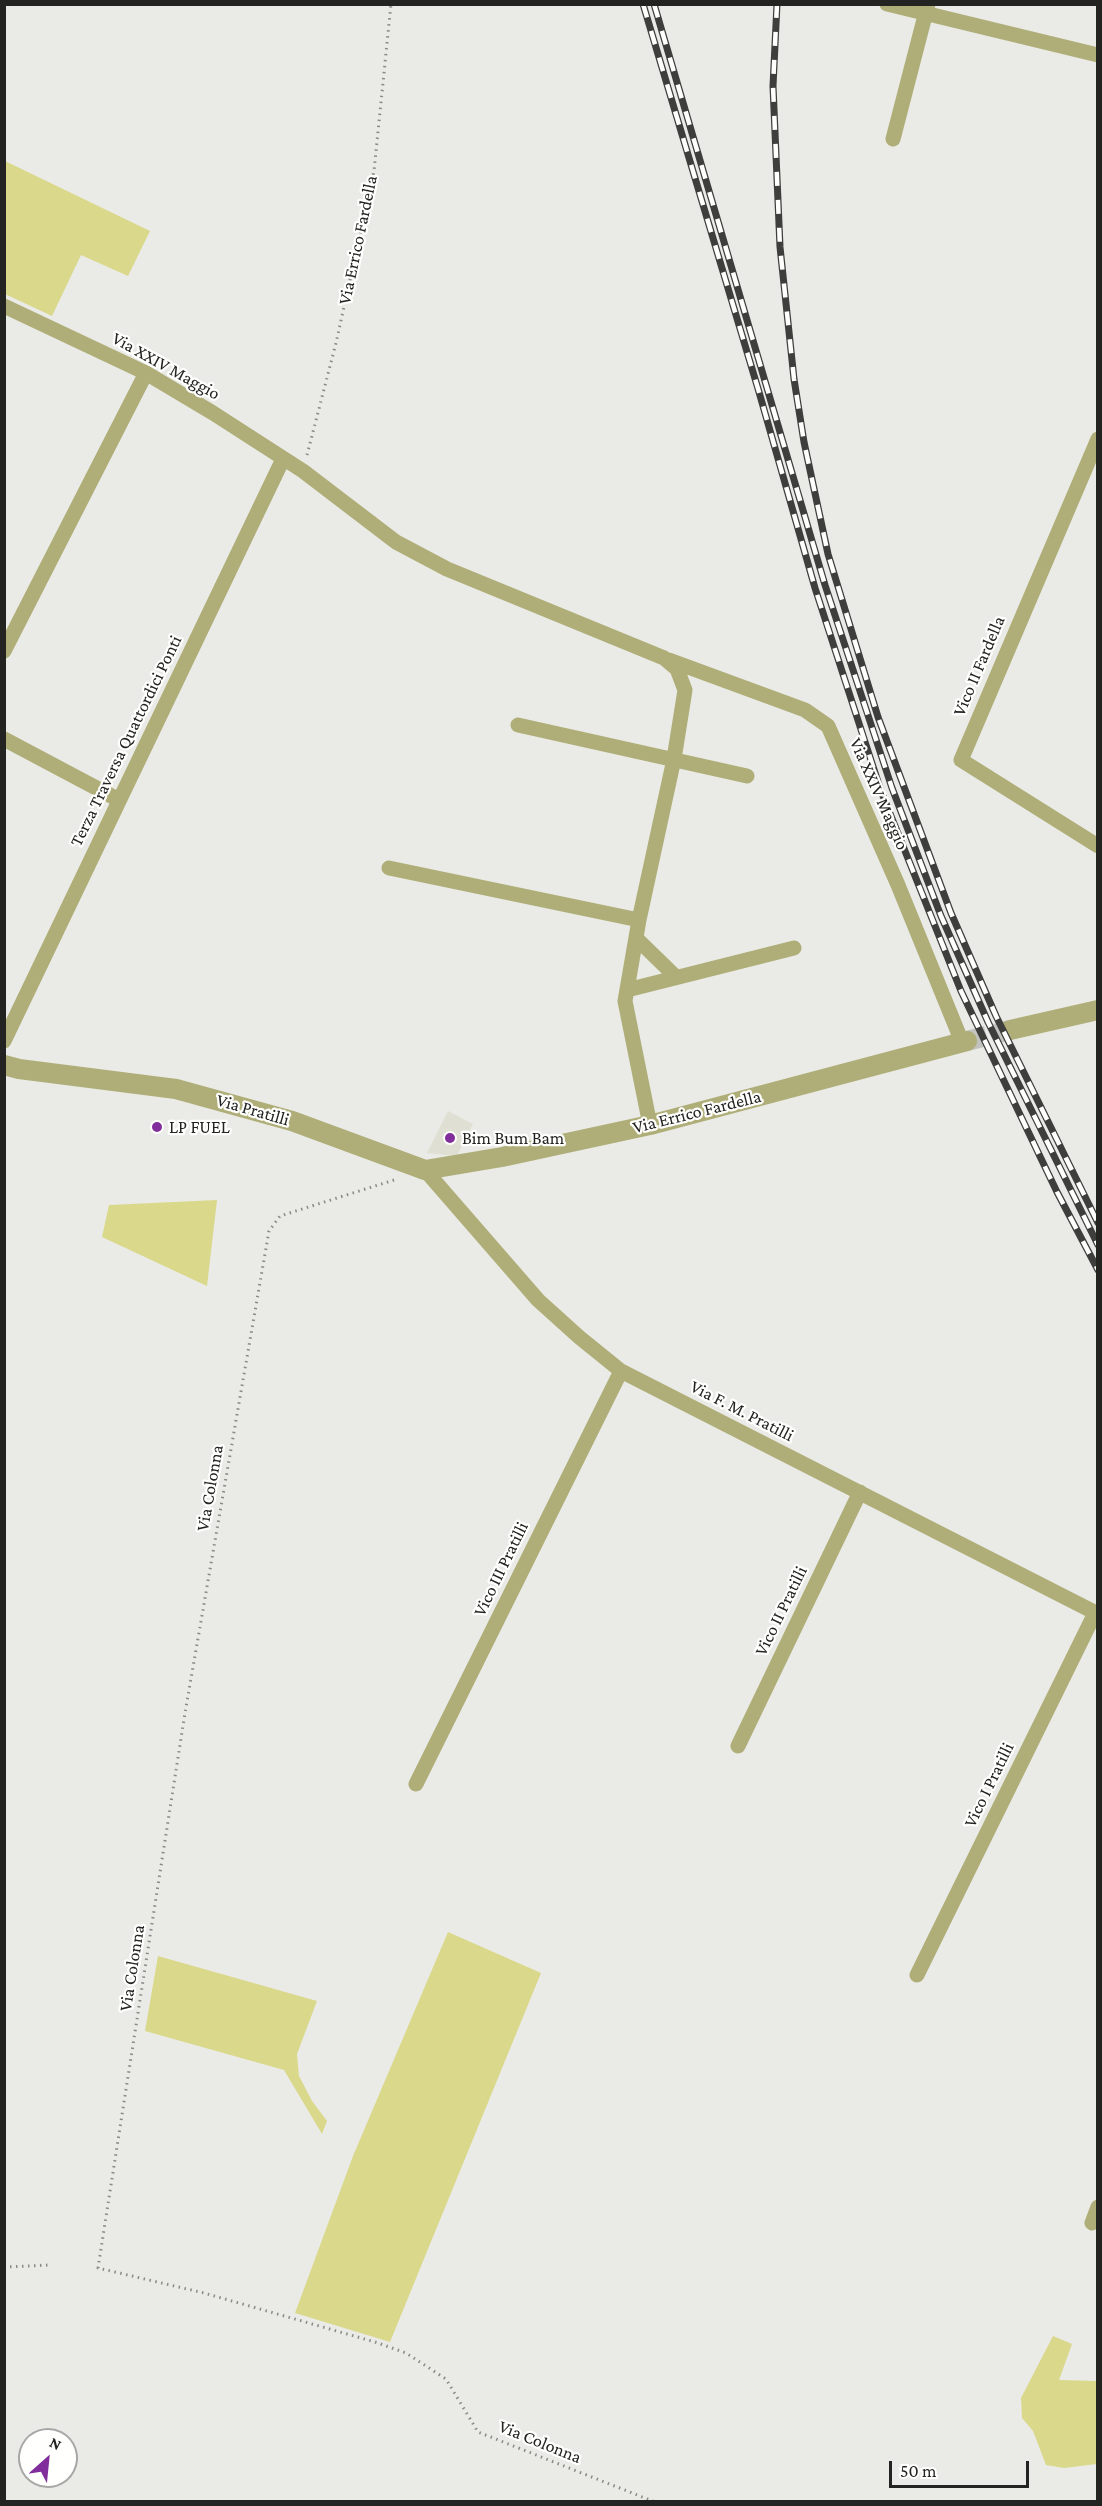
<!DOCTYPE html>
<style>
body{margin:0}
#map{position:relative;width:1102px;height:2506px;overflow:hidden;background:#eaebe6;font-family:"Crimson Pro",serif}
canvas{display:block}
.frame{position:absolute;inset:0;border:6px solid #232321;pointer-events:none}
.north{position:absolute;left:18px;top:2428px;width:60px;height:60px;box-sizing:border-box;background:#fffffe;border:2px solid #a7a7a6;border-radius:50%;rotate:27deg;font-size:16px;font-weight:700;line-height:24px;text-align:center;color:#232321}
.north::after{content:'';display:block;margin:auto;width:21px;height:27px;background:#812d9b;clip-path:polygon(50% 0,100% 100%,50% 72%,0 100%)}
.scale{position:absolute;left:889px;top:2461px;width:140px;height:27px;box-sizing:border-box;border:3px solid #232321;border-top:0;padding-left:8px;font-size:18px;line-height:21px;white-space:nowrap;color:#232321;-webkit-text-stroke:4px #fffffe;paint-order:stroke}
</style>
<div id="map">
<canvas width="1102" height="2506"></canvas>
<div class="frame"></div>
<div class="north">N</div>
<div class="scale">50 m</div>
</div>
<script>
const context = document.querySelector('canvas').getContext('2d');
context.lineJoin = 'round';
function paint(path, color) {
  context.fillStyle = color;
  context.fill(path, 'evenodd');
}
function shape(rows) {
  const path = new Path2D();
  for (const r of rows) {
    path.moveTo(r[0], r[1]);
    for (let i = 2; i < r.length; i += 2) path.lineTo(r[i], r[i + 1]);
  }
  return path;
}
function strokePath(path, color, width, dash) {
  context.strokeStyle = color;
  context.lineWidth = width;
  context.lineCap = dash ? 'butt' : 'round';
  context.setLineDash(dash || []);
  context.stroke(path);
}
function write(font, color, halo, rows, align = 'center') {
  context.font = font + ' "Crimson Pro",serif';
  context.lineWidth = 4.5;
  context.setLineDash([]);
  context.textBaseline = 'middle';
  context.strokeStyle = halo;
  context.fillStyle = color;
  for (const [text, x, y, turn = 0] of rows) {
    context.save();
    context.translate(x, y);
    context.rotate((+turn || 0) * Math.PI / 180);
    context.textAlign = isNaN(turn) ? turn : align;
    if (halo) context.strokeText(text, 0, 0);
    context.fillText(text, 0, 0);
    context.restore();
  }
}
paint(shape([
 [448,1111,473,1124,457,1156,427,1153]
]), '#dfdfd3');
paint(shape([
 [5,161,150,231,128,276,81,255,52,316,5,294],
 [217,1200,207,1286,102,1237,109,1205],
 [448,1932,541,1973,390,2342,295,2313,353,2156],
 [158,1956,317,2001,297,2054,299,2076,312,2101,327,2121,322,2134,284,2070,145,2031],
 [1053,2336,1072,2344,1059,2380,1097,2381,1097,2464,1064,2468,1046,2465,1033,2431,1022,2418,1021,2398]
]), '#dad88b');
strokePath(shape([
 [967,1041,1010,1030]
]), '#c2c3bf', 20, [20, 10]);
strokePath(shape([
 [307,455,336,343,374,171,391,4],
 [394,1180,280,1216,269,1231,185,1713,98,2268,204,2293,375,2342,406,2353,446,2379,478,2432,655,2502],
 [4,2267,50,2265]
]), '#8a8b87', 3, [1.5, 4.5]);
strokePath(shape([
 [887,4,1098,55],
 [893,139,928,4],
 [4,306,146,373,213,413,303,471,396,542,447,569,664,658,677,669,685,690,674,759,639,920,625,1001,650,1125],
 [1098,439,961,760,1098,846],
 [4,651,146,373],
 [669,660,805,710,828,726,898,885,962,1042],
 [518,725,747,776],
 [4,739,119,800],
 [389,868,639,920],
 [636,938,676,977],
 [627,990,794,948],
 [4,1041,283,459],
 [425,1170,538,1300,579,1337,621,1371,1098,1614],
 [738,1746,860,1492],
 [416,1784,621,1371],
 [917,1975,1095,1613],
 [1092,2223,1098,2207]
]), '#afae78', 15);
strokePath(shape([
 [1010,1030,1098,1010],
 [4,1065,19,1069,176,1089,292,1121,425,1170,502,1157,650,1125,967,1041]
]), '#afae78', 20);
const rail = shape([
 [643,4,759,392,815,588,881,791,961,991,1057,1192,1098,1270],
 [654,4,825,585,892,788,941,916,988,1022,1098,1245],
 [777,4,773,86,780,247,794,379,804,442,828,554,878,717,951,913,996,1016,1098,1223]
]);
strokePath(rail, '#3e3e3c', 7);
strokePath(rail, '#fffffe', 4.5, [14]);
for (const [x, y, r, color] of [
 [157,1127,6,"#812d9b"],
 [450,1138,6,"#812d9b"]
]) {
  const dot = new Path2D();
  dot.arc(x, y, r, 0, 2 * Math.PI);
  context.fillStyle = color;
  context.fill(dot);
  strokePath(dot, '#fffffe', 2);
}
write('18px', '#232321', '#fffffe', [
 ["Via Errico Fardella",358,240,-78],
 ["Via XXIV Maggio",166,366,29],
 ["Vico II Fardella",979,666,-67],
 ["Terza Traversa Quattordici Ponti",126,741,-64],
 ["Via XXIV Maggio",879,794,66],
 ["Via Pratilli",253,1110,16],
 ["Via Errico Fardella",697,1112,-14],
 ["Via F. M. Pratilli",742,1411,27],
 ["Via Colonna",210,1488,-80],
 ["Vico III Pratilli",501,1569,-64],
 ["Vico II Pratilli",781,1611,-64],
 ["Vico I Pratilli",989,1785,-64],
 ["Via Colonna",132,1968,-81],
 ["Via Colonna",540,2442,22]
]);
write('18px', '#232321', '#fffffe', [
 ["LP FUEL",169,1127],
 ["Bim Bum Bam",462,1138]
], 'left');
</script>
